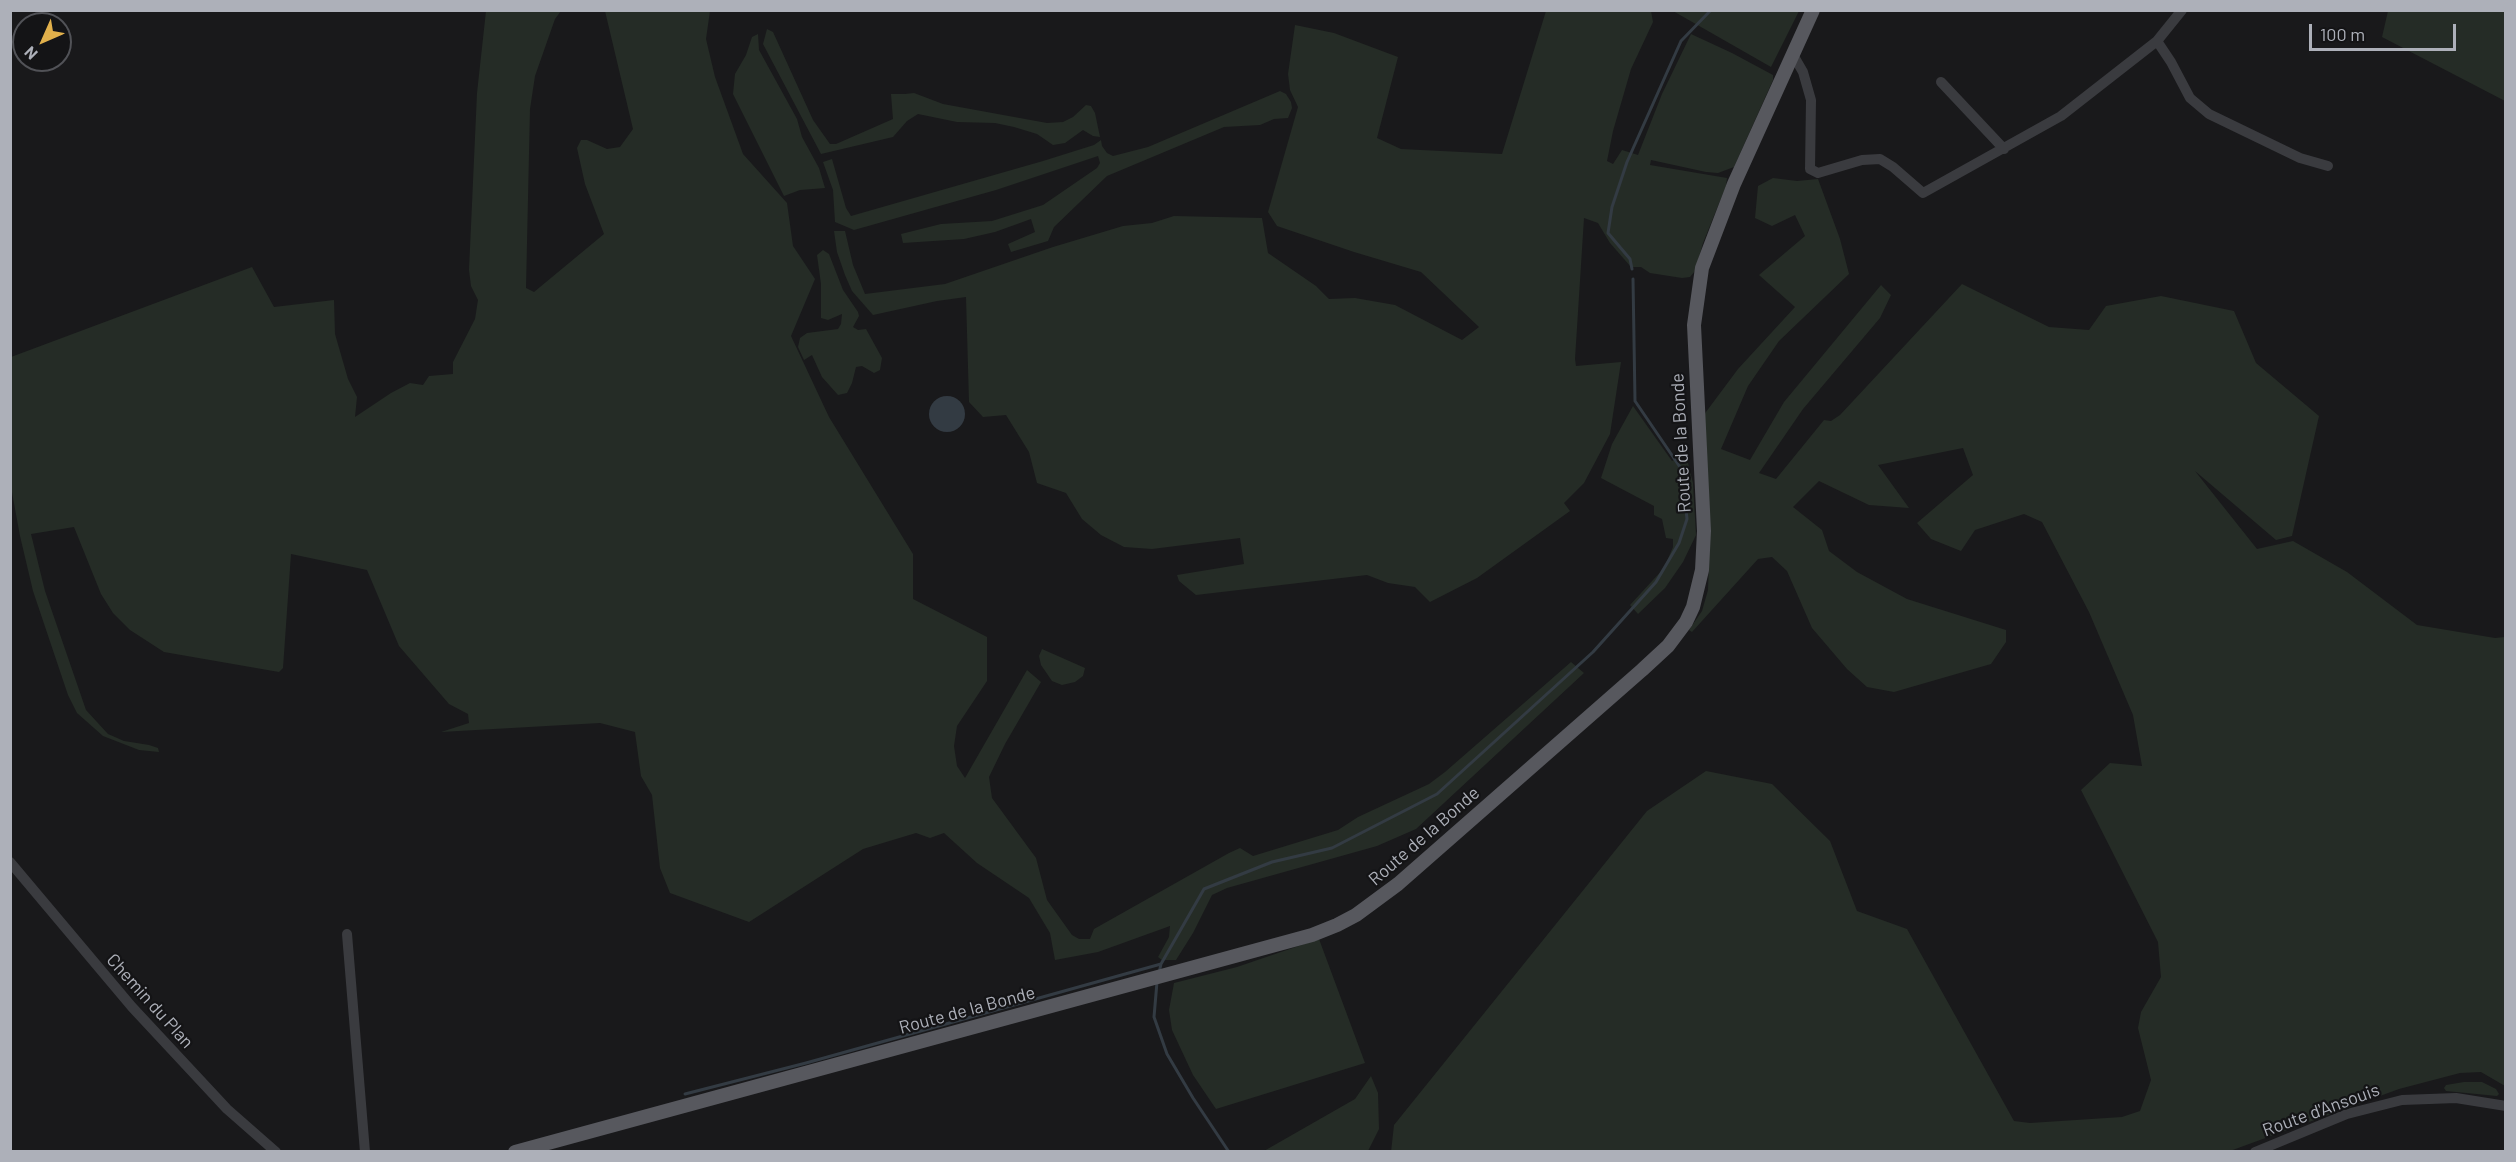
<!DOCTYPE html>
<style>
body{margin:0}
#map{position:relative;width:2516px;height:1162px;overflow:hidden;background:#19191b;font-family:Barlow,sans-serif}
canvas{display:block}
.frame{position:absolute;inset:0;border:12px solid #adb0b9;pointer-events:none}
.north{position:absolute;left:12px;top:12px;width:60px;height:60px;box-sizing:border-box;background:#141416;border:2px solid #515257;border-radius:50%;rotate:225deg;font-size:16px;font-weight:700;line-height:24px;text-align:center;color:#adb0b9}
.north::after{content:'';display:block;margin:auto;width:21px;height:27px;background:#e1b04b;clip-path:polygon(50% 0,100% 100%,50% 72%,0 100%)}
.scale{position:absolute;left:2309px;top:24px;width:147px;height:27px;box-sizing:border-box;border:3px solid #adb0b9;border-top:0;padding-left:8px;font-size:18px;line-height:21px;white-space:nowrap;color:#adb0b9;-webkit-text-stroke:4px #141416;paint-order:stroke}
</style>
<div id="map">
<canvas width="2516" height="1162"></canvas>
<div class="frame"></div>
<div class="north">N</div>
<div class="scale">100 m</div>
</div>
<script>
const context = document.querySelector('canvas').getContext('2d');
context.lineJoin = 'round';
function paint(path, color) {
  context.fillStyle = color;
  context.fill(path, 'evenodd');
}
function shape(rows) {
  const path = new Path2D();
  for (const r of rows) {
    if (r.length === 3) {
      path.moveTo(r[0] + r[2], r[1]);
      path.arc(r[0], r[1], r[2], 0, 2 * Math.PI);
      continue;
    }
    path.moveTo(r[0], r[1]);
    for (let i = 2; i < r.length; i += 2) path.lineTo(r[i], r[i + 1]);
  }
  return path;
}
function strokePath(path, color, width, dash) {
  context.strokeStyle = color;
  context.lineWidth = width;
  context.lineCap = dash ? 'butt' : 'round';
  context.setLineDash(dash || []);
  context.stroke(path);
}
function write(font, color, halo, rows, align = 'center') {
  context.font = font + ' Barlow,sans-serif';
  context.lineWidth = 4.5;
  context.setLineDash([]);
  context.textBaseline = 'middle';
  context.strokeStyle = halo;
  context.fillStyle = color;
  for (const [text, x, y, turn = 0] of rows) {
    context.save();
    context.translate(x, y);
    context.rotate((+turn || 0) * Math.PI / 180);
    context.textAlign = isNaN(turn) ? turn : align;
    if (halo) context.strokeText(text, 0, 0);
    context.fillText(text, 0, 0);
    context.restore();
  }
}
paint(shape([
 [486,11,561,11,555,19,535,76,530,109,526,288,534,292,604,234,585,184,577,148,581,140,587,140,607,149,620,147,633,129,605,11,710,11,706,39,715,77,743,154,787,203,793,246,815,279,791,336,829,417,913,554,913,599,987,637,987,681,957,726,954,746,957,766,965,778,1027,670,1041,682,1005,744,989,777,992,798,1036,858,1047,900,1072,935,1079,939,1090,939,1094,929,1229,853,1240,848,1253,856,1338,830,1358,817,1429,784,1445,772,1571,662,1584,673,1416,829,1377,846,1227,888,1212,895,1193,933,1176,960,1162,960,1158,957,1169,937,1170,926,1098,952,1055,960,1050,933,1029,898,977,863,944,833,930,838,916,833,863,849,749,922,670,893,660,868,652,795,641,776,635,732,600,723,441,732,469,723,468,714,449,704,399,646,367,570,291,554,283,668,279,672,164,652,130,630,113,613,101,594,74,527,31,534,45,591,86,710,108,734,124,741,149,745,158,748,159,752,139,750,103,736,77,713,68,695,33,591,20,536,11,487,11,357,252,267,274,307,334,300,335,334,348,379,357,397,355,417,391,393,410,383,423,385,429,376,453,374,453,362,475,319,478,300,471,286,469,270,477,93],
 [1546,11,1651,11,1653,22,1631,69,1613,131,1607,161,1613,164,1622,150,1638,155,1662,94,1691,34,1732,53,1773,75,1773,80,1734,167,1718,173,1706,172,1651,160,1650,165,1727,178,1726,186,1703,243,1695,271,1690,277,1682,278,1650,273,1641,267,1631,267,1610,243,1598,223,1584,218,1575,359,1576,366,1621,362,1610,434,1584,483,1564,503,1570,511,1477,578,1430,602,1415,587,1388,583,1367,575,1196,595,1179,581,1177,575,1244,564,1240,538,1152,549,1124,547,1101,535,1082,519,1066,493,1037,483,1029,452,1006,415,983,417,969,402,966,297,937,301,873,315,852,291,845,275,837,252,834,231,845,231,853,265,865,294,945,284,1053,247,1123,226,1152,223,1174,216,1262,218,1268,253,1316,286,1329,299,1355,298,1395,305,1462,340,1479,327,1421,272,1354,252,1277,226,1268,212,1298,107,1290,90,1288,74,1295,25,1334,33,1398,57,1377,138,1401,149,1502,154],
 [1673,11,1799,10,1799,11,1771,67],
 [2388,11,2505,11,2505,101,2382,37],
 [767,29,773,32,813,120,830,144,836,144,893,119,891,94,905,94,914,93,943,104,1047,123,1063,122,1073,117,1086,105,1091,106,1095,113,1100,137,1093,136,1083,130,1065,143,1053,145,1037,134,1014,127,995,123,957,122,918,114,907,121,893,137,821,154,763,44],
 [758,34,759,50,797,119,802,137,819,168,825,188,800,190,784,196,733,94,735,74,746,55,752,37],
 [1280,91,1286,94,1291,102,1292,108,1288,118,1274,119,1260,125,1224,127,1107,176,1054,227,1048,241,1011,252,1008,244,1035,232,1031,219,995,232,964,239,903,243,901,234,941,224,992,221,1043,205,1097,168,1100,163,1098,156,996,190,854,230,835,222,833,190,823,162,832,159,846,208,851,216,1043,161,1094,145,1101,140,1102,146,1107,153,1113,156,1148,147],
 [1773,178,1797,181,1818,179,1840,239,1849,274,1779,341,1748,386,1721,449,1750,460,1784,402,1881,285,1891,295,1880,318,1803,409,1759,473,1776,479,1824,420,1831,421,1840,415,1962,284,2049,327,2089,330,2106,306,2161,296,2234,311,2256,363,2319,416,2292,536,2276,540,2195,471,2257,549,2293,541,2347,572,2417,625,2495,638,2505,637,2505,1086,2481,1072,2460,1073,2399,1089,2230,1151,1391,1152,1394,1125,1647,811,1706,771,1772,784,1830,841,1857,911,1907,929,2014,1121,2030,1123,2122,1117,2140,1111,2151,1080,2138,1028,2141,1012,2161,977,2158,942,2081,790,2110,763,2142,766,2133,715,2089,612,2042,522,2024,514,1975,530,1961,551,1931,539,1917,523,1973,475,1963,448,1878,465,1909,508,1869,505,1819,481,1793,507,1822,530,1829,551,1857,572,1907,599,2006,630,2006,642,1991,664,1894,692,1867,687,1847,669,1812,628,1787,571,1772,557,1758,559,1692,632,1689,630,1702,611,1708,590,1709,561,1703,416,1738,369,1795,307,1759,275,1805,236,1795,215,1772,226,1755,218,1758,186],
 [823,250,829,254,843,290,858,312,859,316,853,327,858,330,866,329,882,358,880,370,874,373,862,366,856,367,852,383,847,393,838,395,822,377,812,355,804,360,798,347,800,338,807,333,838,329,841,324,842,314,828,320,821,318,821,284,817,255],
 [1633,406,1672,461,1686,455,1693,483,1696,535,1683,562,1665,588,1638,614,1630,605,1664,568,1673,547,1673,539,1666,538,1662,519,1654,515,1654,506,1601,478,1612,444],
 [1042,649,1085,668,1083,676,1075,682,1062,685,1052,681,1041,665,1039,656],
 [1319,939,1365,1063,1216,1109,1193,1075,1172,1030,1169,1010,1174,983,1237,967],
 [1371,1076,1378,1093,1379,1129,1368,1151,1264,1151,1355,1099],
 [2464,1082,2482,1082,2496,1089,2499,1094,2497,1096,2446,1091,2444,1088,2446,1085]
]), '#252c26');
paint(shape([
 [947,414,18]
]), '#333b43');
strokePath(shape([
 [1632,269,1630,259,1608,233,1612,207,1627,162,1681,41,1711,10],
 [1159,973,1161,964,1204,889,1272,862,1332,848,1437,794,1593,652,1656,582,1679,543,1687,519,1682,470,1635,401,1633,279],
 [1157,982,1154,1017,1167,1054,1193,1098,1229,1152],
 [685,1094,806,1063,1161,964]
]), '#333b43', 3);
strokePath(shape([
 [2157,41,2171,62,2190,98,2209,114,2300,158,2328,166],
 [1792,53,1803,72,1811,100,1810,169,1818,173,1862,160,1880,159,1893,167,1923,193,2061,116,2157,41,2182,10],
 [1941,82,2004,149],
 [10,862,132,1007,227,1109,276,1152],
 [347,934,365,1152],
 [2255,1152,2347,1114,2402,1100,2456,1098,2506,1106]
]), '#3a3b3f', 10);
strokePath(shape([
 [515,1152,1312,935,1337,925,1356,915,1398,884,1642,670,1668,646,1686,622,1693,607,1702,570,1704,531,1694,325,1702,268,1734,184,1813,10]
]), '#57585e', 14);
write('18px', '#adb0b9', '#141416', [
 ["Route de la Bonde",1681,443,-93],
 ["Route de la Bonde",1424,836,-41],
 ["Chemin du Plan",150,1001,48],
 ["Route de la Bonde",967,1010,-15],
 ["Route d'Ansouis",2321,1110,-20]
]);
</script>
